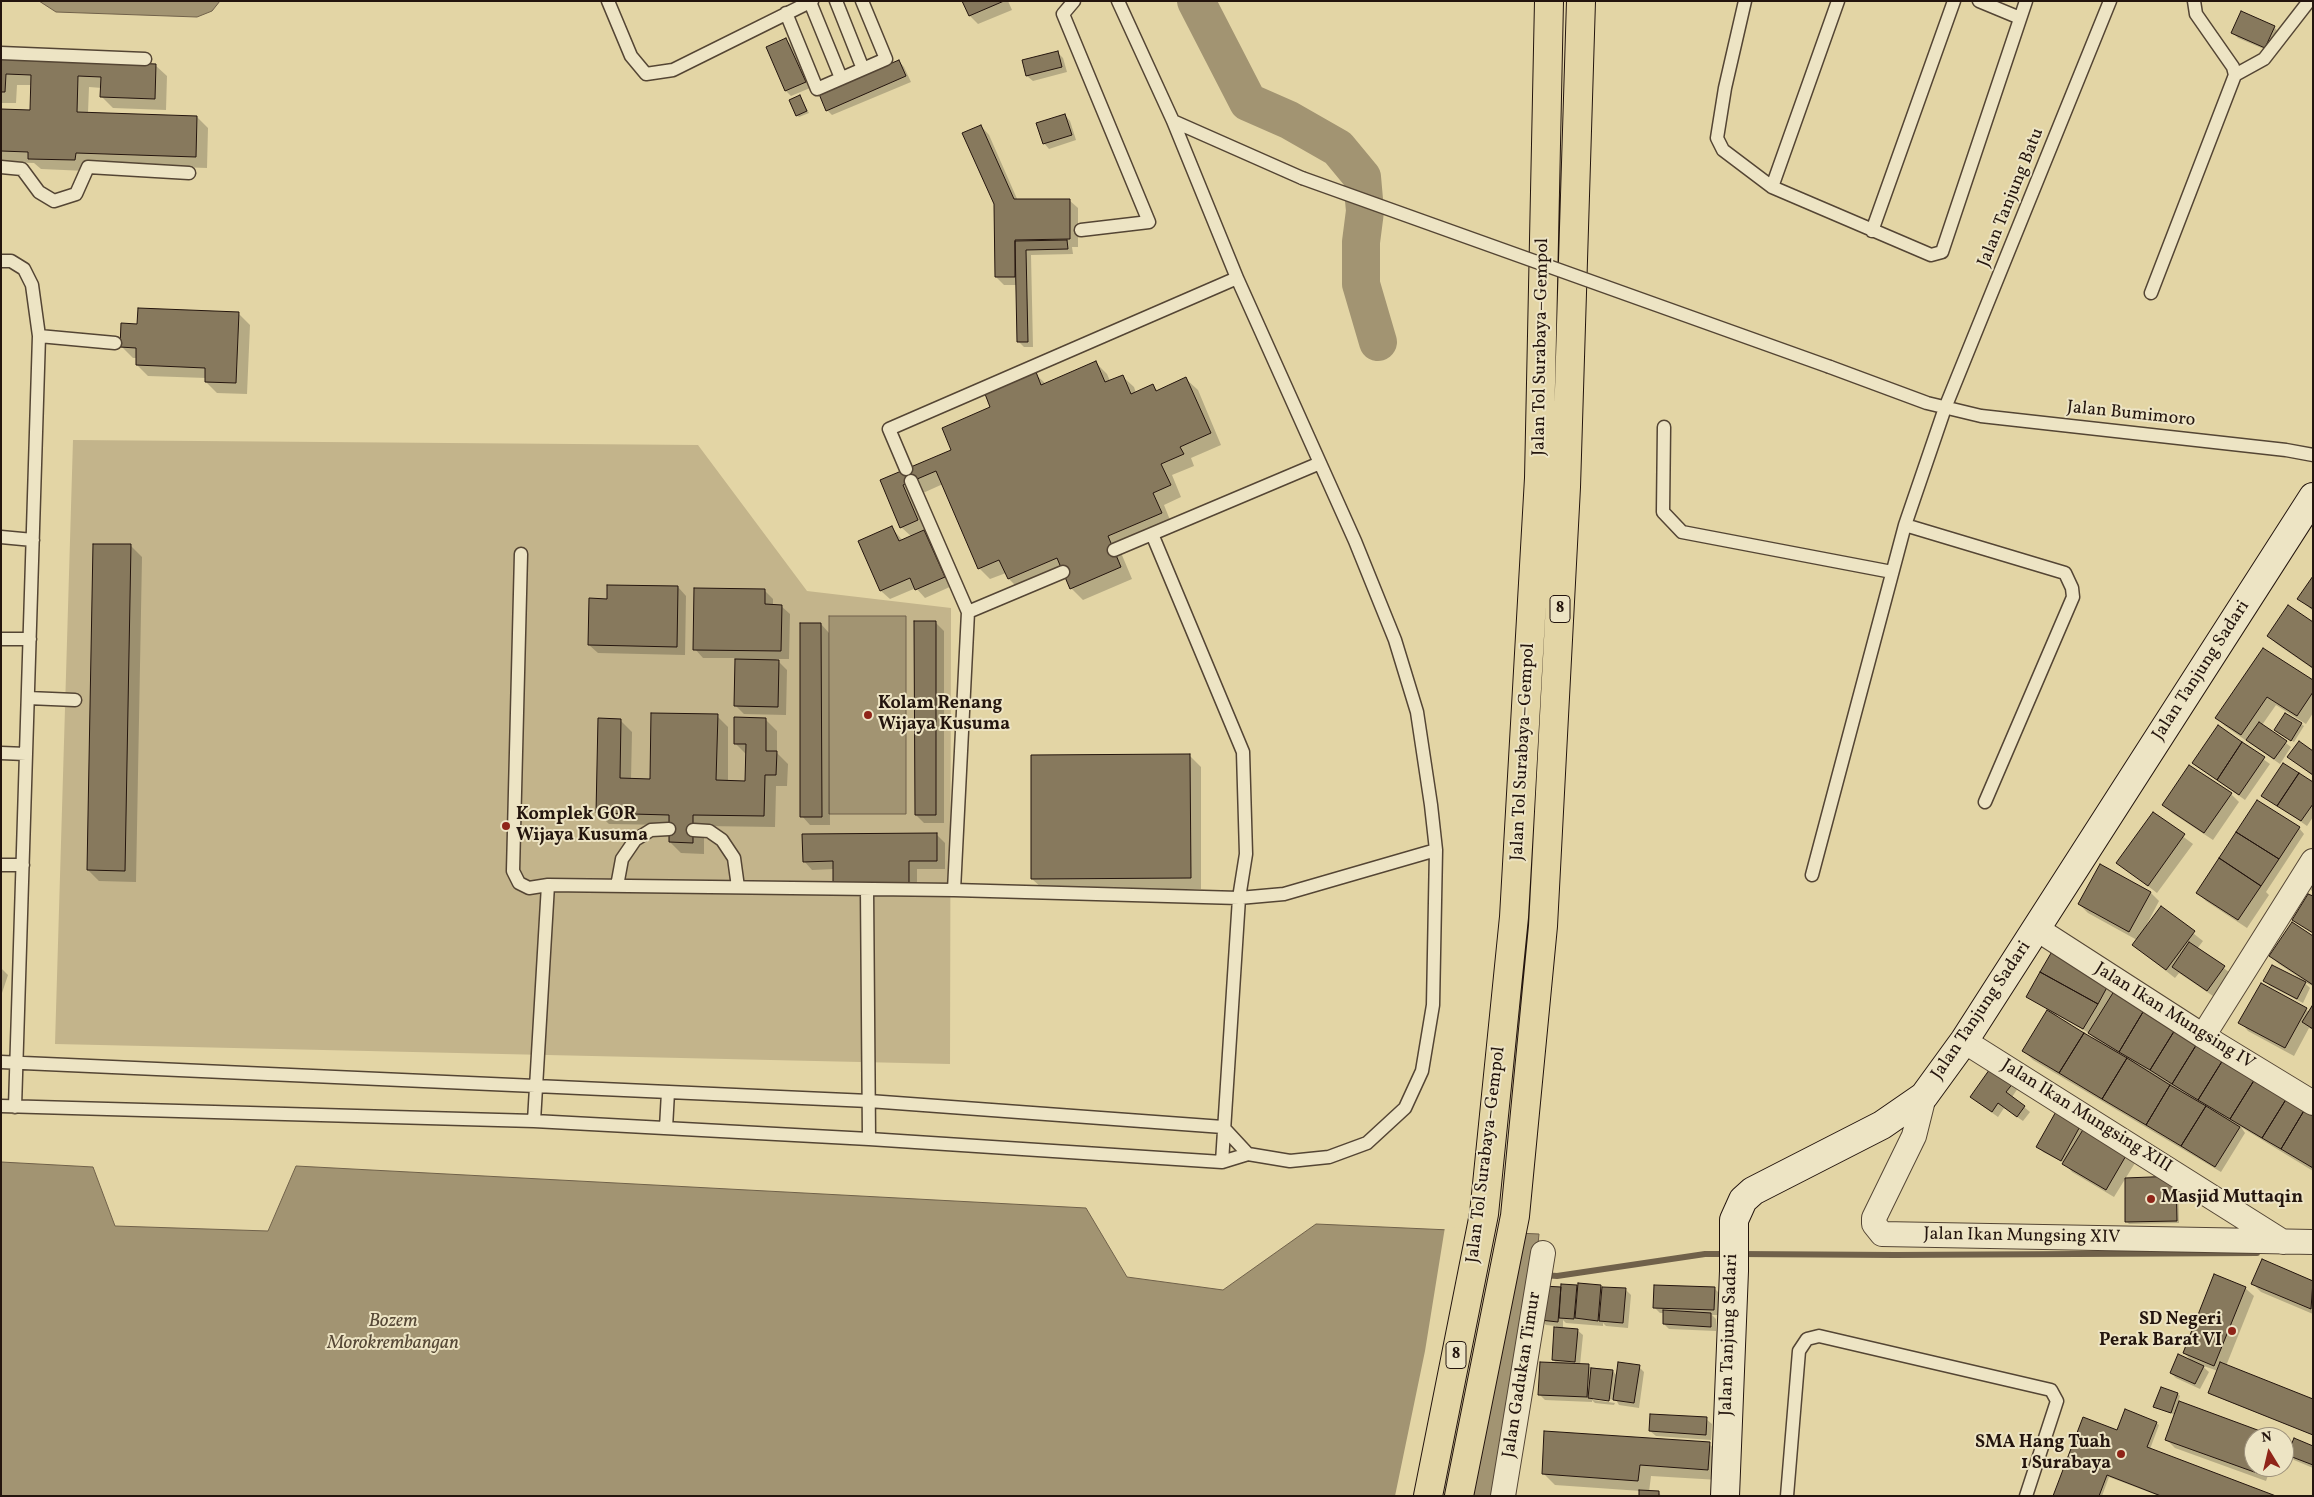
<!DOCTYPE html>
<meta charset="utf-8">
<style>
body{margin:0}
#map{position:relative;width:2314px;height:1497px;overflow:hidden;background:#e3d5a5;font-family:Vollkorn,serif}
canvas{display:block}
.frame{position:absolute;inset:0;border:2px solid #24150e;pointer-events:none}
.north{position:absolute;left:2244px;top:1427px;width:50px;height:50px;box-sizing:border-box;background:#ede4c4;border:1px solid #9d917b;border-radius:50%;rotate:351deg;font-size:14px;font-weight:700;line-height:20px;text-align:center;color:#24150e}
.north::after{content:'';display:block;margin:auto;width:18px;height:22px;background:#8f2418;clip-path:polygon(50% 0,100% 100%,50% 72%,0 100%)}
</style>
<div id="map">
<canvas width="2314" height="1497"></canvas>
<div class="frame"></div>
<div class="north">N</div>
</div>
<script>
const context = document.querySelector('canvas').getContext('2d');
context.lineJoin = 'round';
function paint(path, color) {
  context.fillStyle = color;
  context.fill(path, 'evenodd');
}
function shape(rows) {
  const path = new Path2D();
  for (const r of rows) {
    path.moveTo(r[0], r[1]);
    for (let i = 2; i < r.length; i += 2) path.lineTo(r[i], r[i + 1]);
  }
  return path;
}
function strokePath(path, color, width, dash) {
  context.strokeStyle = color;
  context.lineWidth = width;
  context.lineCap = dash ? 'butt' : 'round';
  context.setLineDash(dash || []);
  context.stroke(path);
}
function write(font, color, halo, rows, align = 'center') {
  context.font = font + ' Vollkorn,serif';
  context.lineWidth = 4;
  context.setLineDash([]);
  context.textBaseline = 'middle';
  context.strokeStyle = halo;
  context.fillStyle = color;
  for (const [text, x, y, turn = 0] of rows) {
    context.save();
    context.translate(x, y);
    context.rotate((+turn || 0) * Math.PI / 180);
    context.textAlign = isNaN(turn) ? turn : align;
    if (halo) context.strokeText(text, 0, 0);
    context.fillText(text, 0, 0);
    context.restore();
  }
}
paint(shape([
 [73,440,698,445,807,591,951,608,950,1064,55,1044]
]), '#c3b48b');
const water = shape([
 [39,1,220,1,212,11,197,17,56,12,39,1],
 [829,616,906,616,906,814,829,814,829,616],
 [1,1162,93,1167,115,1226,268,1231,296,1166,1086,1208,1127,1277,1223,1290,1316,1224,1539,1234,1535,1274,1499,1496,1,1496,1,1162]
]);
paint(water, '#a29472');
strokePath(water, '#70614a', 1);
paint(shape([
 [1445,1227,1493,1229,1520,1233,1472,1496,1395,1496,1425,1351]
]), '#e3d5a5');
paint(shape([
 [963,1,1008,1,1012,10,978,24,970,16],
 [2274,27,2279,33,2271,52,2238,38,2232,32],
 [786,39,791,45,810,88,791,96,786,91],
 [1058,53,1063,58,1067,72,1033,81,1027,76,1024,61],
 [1,60,155,65,167,76,166,110,113,108,101,96,102,88,89,87,88,113,197,117,208,128,207,168,87,164,86,171,41,169,34,163,1,162,1,110,31,111,32,85,17,85,16,103,1,103],
 [899,61,904,67,911,82,832,115,827,110],
 [800,97,809,113,799,117,797,115],
 [1065,115,1070,121,1076,140,1049,149,1044,143],
 [981,126,989,135,1018,201,1069,200,1078,208,1078,247,1072,247,1073,254,1031,255,1033,347,1024,347,1018,341,1017,285,1004,285,996,277,995,203],
 [238,313,250,325,247,394,217,393,206,382,206,378,148,376,137,365,137,358,133,358,122,347,138,325],
 [1096,363,1107,374,1110,381,1122,376,1134,387,1136,393,1153,386,1158,391,1186,379,1198,390,1221,445,1191,458,1194,466,1172,475,1181,497,1164,505,1172,525,1119,548,1132,579,1083,600,1071,588,1064,571,1020,590,1009,579,1006,573,990,579,979,568,943,484,914,497,929,531,925,533,933,540,952,586,925,598,916,588,890,599,881,591,860,542,892,528,903,541,912,537,901,527,882,481,953,450,992,407,1035,374,1046,384],
 [131,546,142,557,136,882,99,881,88,870],
 [2313,579,2313,611,2299,599],
 [678,587,686,596,685,655,598,653,589,645,608,600],
 [765,591,773,599,773,606,781,606,790,614,789,659,776,659,787,670,786,715,744,714,735,705,736,658,703,658,695,649],
 [935,622,944,631,944,823,924,823,916,815],
 [2313,623,2313,669,2277,644,2268,636],
 [821,624,829,633,830,825,810,825,802,816],
 [2263,649,2313,681,2313,713,2306,724,2276,705,2262,725,2291,747,2280,764,2225,726,2217,718],
 [717,716,728,727,728,781,746,782,747,755,735,743,765,719,777,731,777,753,788,764,787,786,776,786,775,827,704,826,704,854,681,853,670,842,670,825,609,824,598,813,620,720,632,732,631,780,651,780],
 [2301,724,2304,726,2294,742,2278,733],
 [2218,727,2270,764,2245,800,2193,763],
 [2313,752,2313,776,2289,757],
 [1189,755,1201,767,1201,889,1044,890,1032,879],
 [2313,783,2313,817,2307,826,2263,795],
 [2231,794,2239,802,2213,840,2172,813,2164,804],
 [2153,814,2193,844,2157,893,2118,863],
 [2299,828,2304,834,2266,892,2269,895,2247,928,2206,901,2198,893],
 [937,835,945,843,945,869,917,869,917,891,834,869,812,870,804,861],
 [2101,866,2151,893,2159,901,2146,926,2147,927,2161,908,2203,941,2197,949,2229,972,2213,996,2179,973,2175,978,2133,945,2137,940,2088,913,2079,904],
 [2313,879,2313,892,2308,887],
 [2313,937,2313,986,2304,982,2310,988,2303,1003,2270,986,2265,981,2302,981,2303,980,2279,964,2270,956],
 [2054,950,2313,1108,2313,1171,2241,1127,2245,1133,2221,1172,2033,1060,2024,1051,2049,1010,2028,996],
 [2057,1015,2089,1033,2098,1042,2056,1017],
 [1,968,8,975,1,996],
 [2261,984,2310,1012,2313,1007,2313,1030,2309,1028,2294,1056,2248,1031,2240,1022],
 [1992,1068,2018,1088,2012,1097,2030,1112,2023,1121,2004,1108,1998,1117,1977,1102],
 [2058,1109,2126,1155,2135,1163,2114,1197,2072,1172,2064,1163,2043,1152,2038,1146],
 [2178,1180,2179,1223,2129,1224,2127,1222],
 [2313,1282,2313,1314,2261,1292,2252,1283],
 [1576,1286,1579,1289,1600,1287,1603,1290,1626,1290,1631,1295,1628,1328,1606,1326,1603,1323,1603,1326,1566,1323,1563,1320,1563,1329,1577,1330,1583,1335,1580,1365,1613,1371,1617,1376,1639,1367,1644,1372,1639,1408,1619,1405,1616,1400,1593,1397,1593,1400,1615,1403,1614,1405,1595,1403,1592,1400,1592,1402,1545,1400,1539,1394,1558,1364,1553,1360,1556,1326,1546,1325,1541,1320,1562,1288],
 [2245,1288,2254,1296,2226,1366,2313,1400,2313,1435,2212,1395,2209,1393,2218,1371,2201,1365,2209,1372,2200,1389,2176,1378,2171,1373,2193,1362,2184,1353],
 [1715,1289,1720,1294,1719,1315,1712,1315,1716,1319,1716,1331,1669,1329,1664,1324,1664,1313,1660,1313,1654,1307],
 [2178,1394,2180,1396,2178,1402,2271,1436,2272,1437,2254,1437,2254,1467,2271,1467,2266,1481,2175,1448,2166,1439,2175,1415,2155,1407],
 [1706,1419,1712,1424,1711,1440,1656,1436,1650,1431],
 [2156,1423,2159,1425,2150,1449,2273,1496,2159,1496,2109,1477,2102,1496,2054,1496,2118,1432],
 [1709,1444,1721,1455,1719,1480,1651,1476,1649,1492,1659,1492,1661,1496,1641,1496,1641,1491,1555,1485,1543,1473],
 [2313,1448,2313,1468,2294,1460,2289,1455],
 [2284,1453,2288,1457,2284,1466],
 [2273,1467,2284,1467,2282,1471]
]), '#0003');
strokePath(shape([
 [1739,1254,1895,1255,2257,1253],
 [1543,1275,1557,1276,1705,1254,1727,1254]
]), '#70614a', 6);
strokePath(shape([
 [1196,1,1248,102,1289,120,1338,148,1362,177,1365,211,1361,242,1361,284,1378,342]
]), '#a29472', 38);
const building = shape([
 [962,1,1004,1,969,16,962,1],
 [2241,11,2275,26,2265,48,2231,33,2241,11],
 [786,38,806,82,785,91,766,47,786,38],
 [1058,51,1062,67,1026,76,1022,60,1058,51],
 [1,58,156,64,155,99,100,97,101,77,78,76,77,112,197,116,196,157,76,153,75,160,28,159,28,152,1,151,1,109,30,110,31,75,6,74,5,92,1,92,1,58],
 [899,60,906,76,826,111,819,94,899,60],
 [800,95,807,111,796,116,789,100,800,95],
 [1065,114,1072,135,1043,144,1036,123,1065,114],
 [981,125,1014,199,1070,199,1070,239,1015,240,1015,277,995,277,994,204,962,133,981,125],
 [1067,240,1068,249,1026,250,1028,342,1017,342,1015,241,1067,240],
 [138,308,239,312,236,383,205,382,205,368,136,365,136,348,120,347,121,323,137,324,138,308],
 [1096,361,1105,382,1123,375,1131,394,1153,384,1156,391,1186,377,1211,433,1180,447,1184,454,1161,464,1171,485,1153,493,1162,513,1108,536,1121,567,1070,589,1057,558,1008,579,999,560,978,569,936,471,903,485,918,520,900,528,880,480,951,450,942,428,990,407,985,394,1036,372,1041,385,1096,361],
 [892,526,899,541,924,530,945,577,915,590,910,578,880,591,858,541,892,526],
 [93,544,131,544,125,871,87,870,93,544],
 [2313,576,2313,609,2297,599,2313,576],
 [607,585,678,586,677,647,588,645,589,598,607,599,607,585],
 [694,588,765,589,765,604,782,605,781,651,693,650,694,588],
 [2288,605,2313,622,2313,668,2267,636,2288,605],
 [914,621,936,621,936,815,915,815,914,621],
 [800,623,821,623,822,817,800,817,800,623],
 [2263,648,2313,680,2313,692,2297,716,2267,697,2241,735,2215,718,2263,648],
 [735,659,779,660,778,707,734,706,735,659],
 [651,713,718,714,716,780,745,781,746,744,734,744,734,717,766,718,766,751,777,751,776,775,765,775,764,816,693,815,693,843,669,842,669,815,596,813,598,718,621,719,620,778,650,779,651,713],
 [2285,713,2302,723,2291,741,2274,730,2285,713],
 [2259,722,2287,741,2274,759,2246,740,2259,722],
 [2218,725,2242,742,2217,780,2192,763,2218,725],
 [2299,741,2313,751,2313,775,2287,757,2299,741],
 [2242,742,2265,757,2239,795,2217,780,2242,742],
 [1190,754,1191,878,1031,879,1031,755,1190,754],
 [2283,763,2299,773,2277,806,2261,796,2283,763],
 [2189,765,2232,793,2204,833,2162,805,2189,765],
 [2299,773,2313,782,2313,804,2301,821,2277,806,2299,773],
 [2257,800,2300,827,2279,859,2236,832,2257,800],
 [2153,812,2185,834,2148,886,2116,863,2153,812],
 [2236,832,2279,859,2261,886,2219,858,2236,832],
 [937,833,937,861,909,861,909,883,833,883,833,861,803,862,802,834,937,833],
 [2219,858,2261,886,2238,920,2196,893,2219,858],
 [2100,864,2151,892,2129,932,2078,904,2100,864],
 [2308,894,2313,896,2313,933,2292,920,2308,894],
 [2161,906,2195,931,2166,970,2132,945,2161,906],
 [2292,922,2313,936,2313,985,2269,956,2292,922],
 [2189,942,2225,966,2207,991,2172,967,2189,942],
 [2054,948,2111,980,2098,1004,2040,972,2054,948],
 [2272,965,2306,982,2297,999,2263,981,2272,965],
 [2040,972,2098,1004,2083,1029,2026,997,2040,972],
 [2261,983,2307,1008,2285,1048,2238,1023,2261,983],
 [2116,988,2146,1007,2119,1052,2088,1033,2116,988],
 [2312,1006,2313,1006,2313,1029,2302,1022,2312,1006],
 [2146,1007,2178,1025,2150,1070,2119,1052,2146,1007],
 [2047,1010,2084,1033,2059,1073,2022,1051,2047,1010],
 [2178,1025,2200,1039,2172,1084,2150,1070,2178,1025],
 [2084,1033,2127,1058,2102,1099,2059,1073,2084,1033],
 [2200,1039,2226,1055,2198,1100,2172,1084,2200,1039],
 [2226,1055,2258,1074,2230,1119,2198,1100,2226,1055],
 [2127,1058,2170,1085,2146,1125,2102,1099,2127,1058],
 [1992,1066,2014,1082,2006,1092,2025,1106,2017,1117,1998,1103,1992,1112,1970,1097,1992,1066],
 [2258,1074,2290,1093,2262,1138,2230,1119,2258,1074],
 [2170,1085,2206,1106,2181,1146,2146,1125,2170,1085],
 [2290,1093,2308,1104,2281,1149,2262,1138,2290,1093],
 [2308,1104,2313,1107,2313,1168,2281,1149,2308,1104],
 [2206,1106,2240,1127,2215,1167,2181,1146,2206,1106],
 [2058,1108,2083,1121,2061,1161,2036,1147,2058,1108],
 [2084,1128,2127,1154,2106,1190,2062,1164,2084,1128],
 [2176,1176,2177,1221,2125,1222,2125,1178,2176,1176],
 [2262,1259,2313,1281,2311,1309,2251,1284,2262,1259],
 [2214,1274,2246,1287,2214,1366,2183,1353,2214,1274],
 [1578,1283,1601,1285,1598,1321,1575,1318,1578,1283],
 [1561,1284,1577,1285,1574,1319,1559,1318,1561,1284],
 [1654,1285,1715,1287,1714,1310,1653,1308,1654,1285],
 [1543,1286,1561,1287,1558,1322,1540,1320,1543,1286],
 [1602,1287,1626,1288,1623,1323,1599,1321,1602,1287],
 [1663,1310,1711,1313,1711,1327,1663,1324,1663,1310],
 [1554,1327,1578,1329,1575,1362,1552,1360,1554,1327],
 [2178,1354,2204,1366,2195,1384,2170,1373,2178,1354],
 [1540,1362,1589,1364,1587,1397,1538,1395,1540,1362],
 [1618,1362,1640,1365,1634,1403,1613,1400,1618,1362],
 [2220,1362,2313,1399,2313,1435,2208,1393,2220,1362],
 [1591,1368,1613,1370,1609,1401,1588,1398,1591,1368],
 [2161,1387,2178,1393,2171,1413,2153,1407,2161,1387],
 [2179,1401,2271,1435,2270,1437,2254,1437,2254,1467,2259,1467,2257,1473,2165,1440,2179,1401],
 [2125,1409,2157,1422,2147,1447,2276,1496,2161,1496,2107,1475,2099,1496,2053,1496,2083,1417,2117,1430,2125,1409],
 [1650,1414,1707,1417,1706,1435,1649,1431,1650,1414],
 [1544,1431,1710,1442,1708,1470,1640,1465,1638,1481,1542,1474,1544,1431],
 [2294,1438,2313,1446,2313,1465,2287,1455,2294,1438],
 [1639,1490,1659,1491,1659,1496,1639,1496,1639,1490]
]);
paint(building, '#87795d');
strokePath(building, '#24150e', 1);
const lane = shape([
 [608,1,631,56,646,74,673,70,812,1],
 [836,1,863,69],
 [1074,1,1063,14,1149,222,1081,230],
 [1745,1,1725,88,1717,138,1723,150,1772,187,1931,255,1942,252,2026,1],
 [1979,1,2020,18],
 [810,2,841,78],
 [786,13,817,89,886,59,862,1],
 [1,53,145,59],
 [2235,75,2264,59,2309,1],
 [1173,121,1302,178],
 [1,167,22,169,39,192,54,201,76,194,88,167,189,173],
 [1772,187,1838,1],
 [1872,231,1954,1],
 [1,261,11,261,24,269,32,285,39,336,15,1107],
 [2151,293,2235,75,2233,67,2196,14,2194,1],
 [39,336,115,343],
 [1830,367,1927,403,1981,416,2286,450,2313,455],
 [1664,427,1663,512,1682,532,1892,572],
 [906,469,889,429,1237,278],
 [911,481,968,612],
 [1905,525,2065,573,2072,588,2073,597,1985,802],
 [1152,534,1243,752,1246,854,1239,898,1222,1162],
 [1,537,33,540],
 [1114,550,1320,463],
 [521,554,513,871,519,883,529,888,548,885],
 [1,639,30,639],
 [28,698,75,700],
 [1,753,26,754],
 [693,830,709,831,722,840,734,858,738,887],
 [1,865,23,865],
 [1812,875,1905,525,1945,408,2110,1],
 [617,886,622,859,635,840,651,830,669,829],
 [867,889,869,1139],
 [954,890,968,612,1063,572],
 [1,1062,869,1101,1223,1127,1248,1154],
 [1,1106,534,1121,869,1139,1222,1162,1248,1154,1290,1161,1329,1157,1367,1143,1405,1108,1422,1071,1433,1005,1436,850,1431,805,1417,712,1395,640,1355,541,1237,278,1173,121,1118,1],
 [534,1121,548,885,954,890,1239,898,1284,894,1436,850],
 [666,1128,668,1092],
 [1787,1496,1799,1351,1807,1339,1819,1336,2051,1390,2057,1401,2026,1496]
]);
const street = shape([
 [2037,929,2203,1036,2313,1103],
 [2203,1036,2313,861],
 [1964,1041,2283,1242],
 [1924,1096,1914,1136,1874,1218,1874,1224,1882,1234,2313,1242],
 [1503,1496,1543,1253]
]);
const secondary = shape([
 [1725,1496,1734,1271,1734,1220,1743,1200,1753,1191,1882,1125,1924,1096,1964,1041,2313,497]
]);
const highway = shape([
 [1428,1496,1484,1214,1514,917,1539,478,1549,1],
 [1459,1496,1515,1216,1543,926,1566,487,1581,1]
]);
strokePath(lane, '#544534', 15);
strokePath(street, '#544534', 26);
strokePath(secondary, '#24150e', 30);
strokePath(highway, '#24150e', 30);
strokePath(lane, '#ede4c4', 12);
strokePath(street, '#ede4c4', 24);
strokePath(secondary, '#ede4c4', 28);
strokePath(highway, '#e3d5a5', 28);
const laneBridge = shape([
 [1302,178,1830,367]
]);
strokePath(laneBridge, '#544534', 15, []);
strokePath(laneBridge, '#ede4c4', 12);
for (const [x, y, r, color] of [
 [868,715,5,"#8f2418"],
 [506,826,5,"#8f2418"],
 [2151,1199,5,"#8f2418"],
 [2232,1331,5,"#8f2418"],
 [2121,1454,5,"#8f2418"]
]) {
  const dot = new Path2D();
  dot.arc(x, y, r, 0, 2 * Math.PI);
  context.fillStyle = color;
  context.fill(dot);
  strokePath(dot, '#ede4c4', 2);
}
for (const [x, y, w] of [
 [1560,609,20],
 [1456,1355,20]
]) {
  const box = new Path2D();
  box.roundRect(x - w / 2, y - 13.5, w, 27, 4);
  context.fillStyle = '#ede4c4';
  context.fill(box);
  strokePath(box, '#24150e', 1);
}
write('bold 16px', '#24150e', null, [
 ["8",1560,609],
 ["8",1456,1355]
]);
write('18px', '#24150e', '#ede4c4', [
 ["Jalan Tanjung Batu",2012,198,-68],
 ["Jalan Tol Surabaya–Gempol",1542,347,-89],
 ["Jalan Bumimoro",2131,415,6],
 ["Jalan Tanjung Sadari",2202,671,-57],
 ["Jalan Tol Surabaya–Gempol",1524,752,-87],
 ["Jalan Tanjung Sadari",1982,1011,-56],
 ["Jalan Ikan Mungsing IV",2174,1017,32],
 ["Jalan Ikan Mungsing XIII",2086,1117,32],
 ["Jalan Tol Surabaya–Gempol",1487,1155,-83],
 ["Jalan Ikan Mungsing XIV",2022,1237,1],
 ["Jalan Tanjung Sadari",1730,1335,-88],
 ["Jalan Gadukan Timur",1523,1375,-81]
]);
write('bold 18px', '#24150e', '#ede4c4', [
 ["Kolam Renang",878,705],
 ["Wijaya Kusuma",878,726],
 ["Komplek GOR",516,816],
 ["Wijaya Kusuma",516,837],
 ["Masjid Muttaqin",2161,1199],
 ["SD Negeri",2222,1321,"right"],
 ["Perak Barat VI",2222,1342,"right"],
 ["SMA Hang Tuah",2111,1444,"right"],
 ["1 Surabaya",2111,1465,"right"]
], 'left');
write('italic 19px', '#564836', '#ede4c4', [
 ["Bozem",393,1323],
 ["Morokrembangan",393,1345]
]);
</script>
